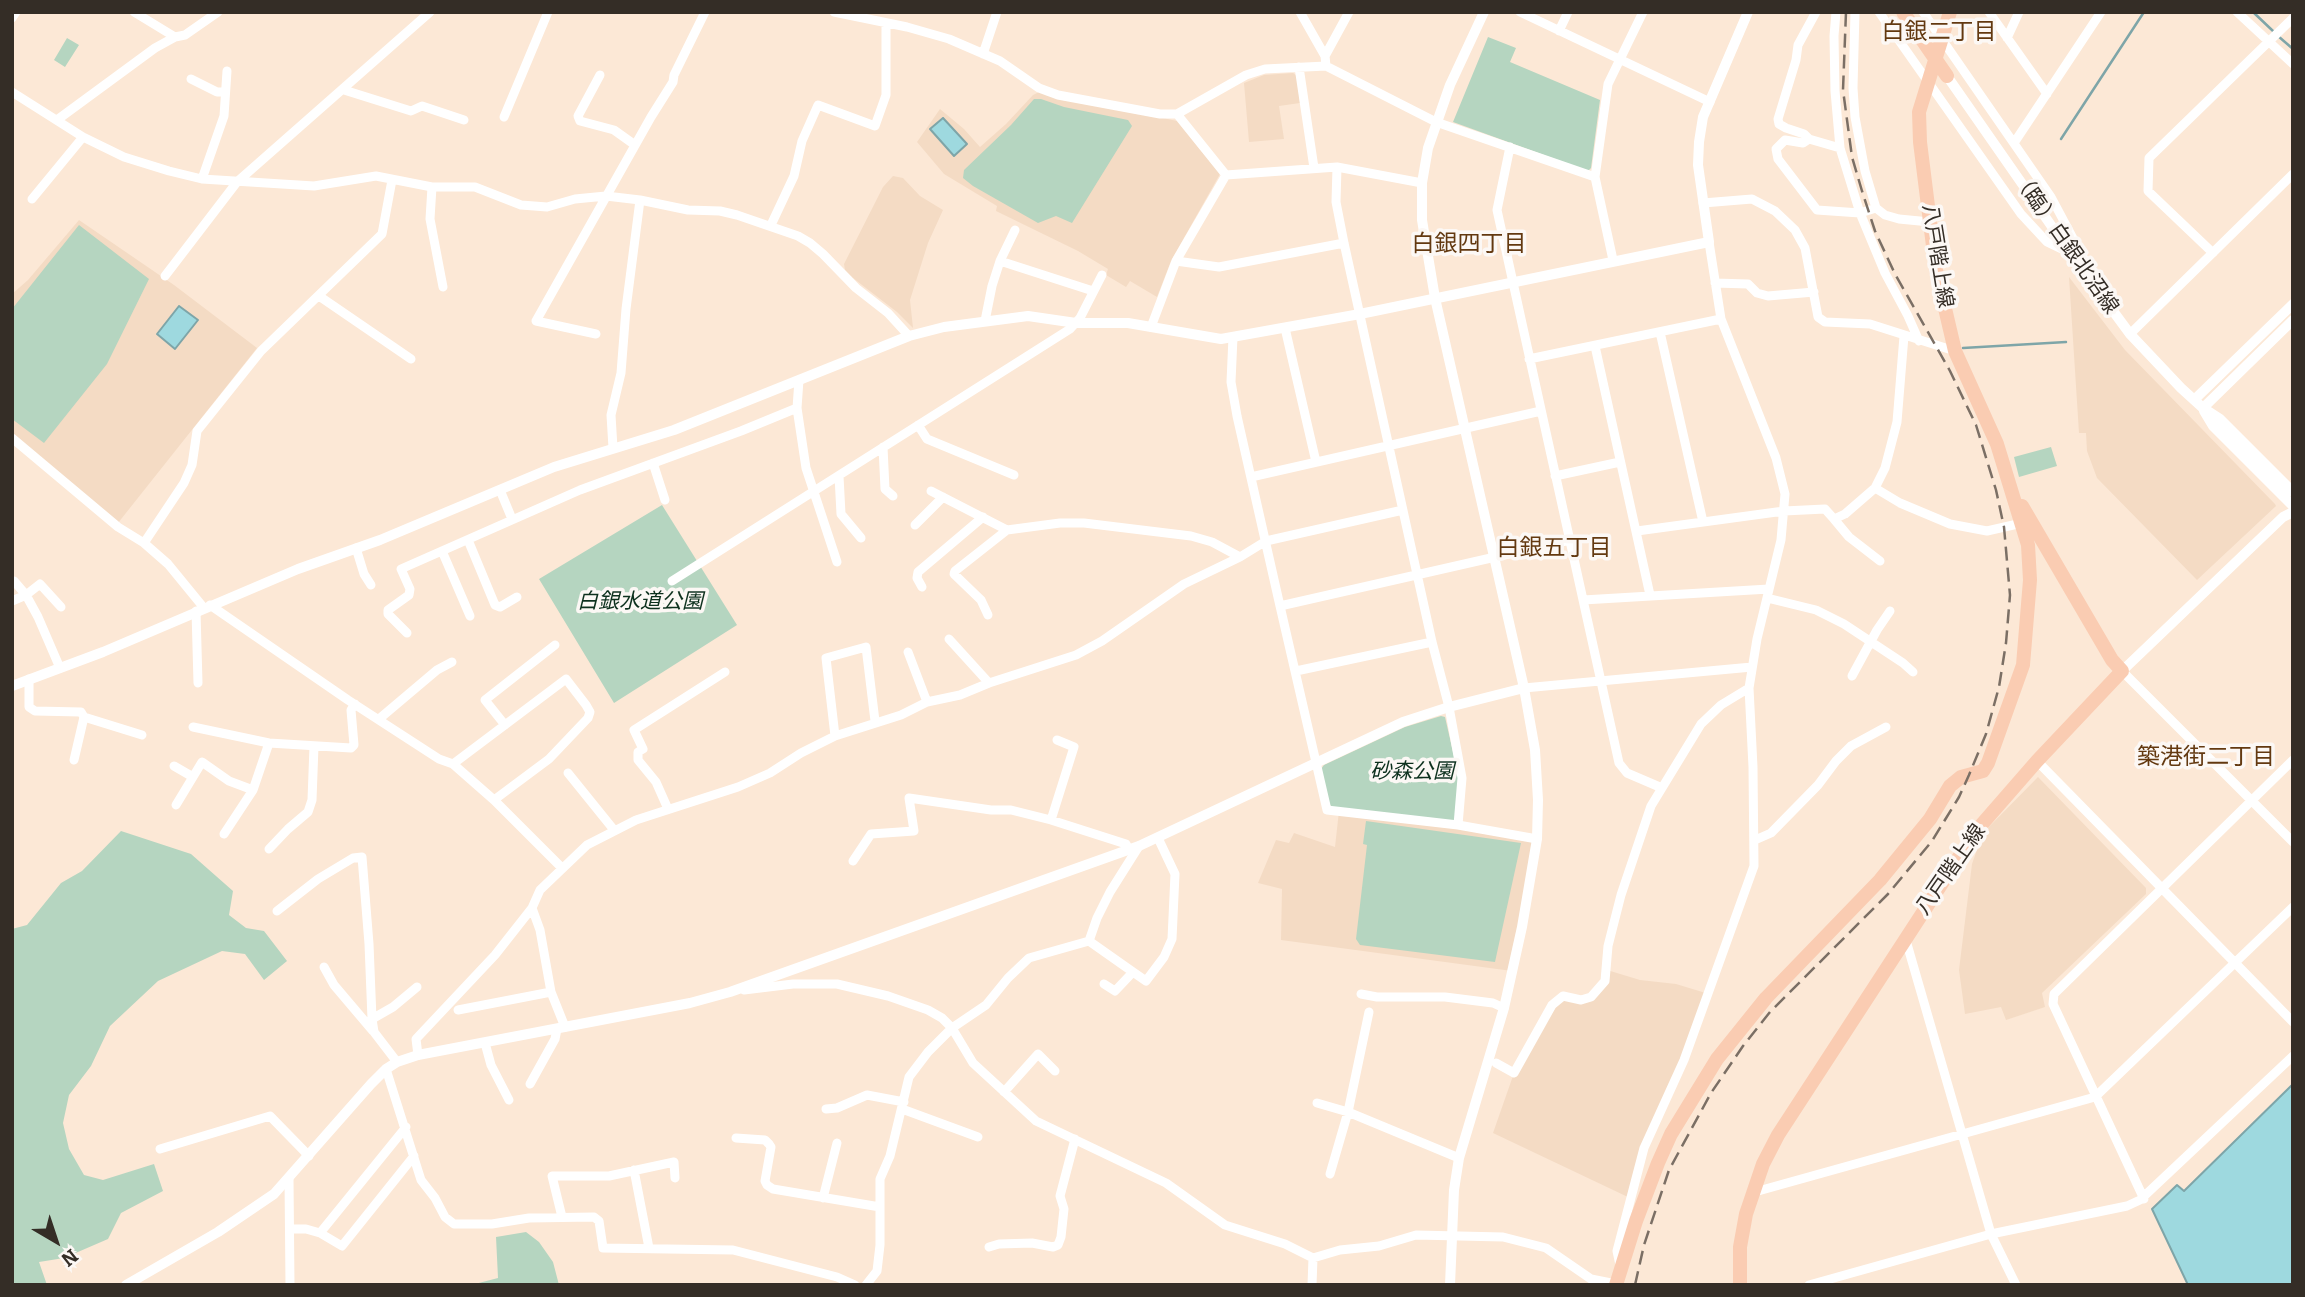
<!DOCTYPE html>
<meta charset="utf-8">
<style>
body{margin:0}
#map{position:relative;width:2305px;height:1297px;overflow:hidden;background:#fce8d6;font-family:Bitter,serif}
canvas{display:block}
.frame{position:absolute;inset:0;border:14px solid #342d26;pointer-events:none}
.north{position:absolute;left:21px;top:1206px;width:70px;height:70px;-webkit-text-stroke:5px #fcf8f5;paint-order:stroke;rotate:141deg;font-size:19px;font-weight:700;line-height:28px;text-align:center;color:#342d26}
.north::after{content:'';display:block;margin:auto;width:24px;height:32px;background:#342d26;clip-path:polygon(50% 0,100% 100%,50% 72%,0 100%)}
</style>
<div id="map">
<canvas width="2305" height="1297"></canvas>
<div class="frame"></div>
<div class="north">N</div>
</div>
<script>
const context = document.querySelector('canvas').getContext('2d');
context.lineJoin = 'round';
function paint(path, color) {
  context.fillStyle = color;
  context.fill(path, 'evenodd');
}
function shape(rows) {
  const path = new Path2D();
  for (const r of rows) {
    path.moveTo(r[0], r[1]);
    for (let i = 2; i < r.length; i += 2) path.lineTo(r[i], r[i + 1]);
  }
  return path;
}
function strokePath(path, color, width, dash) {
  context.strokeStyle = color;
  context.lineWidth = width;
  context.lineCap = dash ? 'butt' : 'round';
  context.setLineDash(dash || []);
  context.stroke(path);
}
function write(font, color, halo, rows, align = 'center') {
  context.font = font + ' Bitter,"Noto Sans JP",serif';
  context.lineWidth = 7;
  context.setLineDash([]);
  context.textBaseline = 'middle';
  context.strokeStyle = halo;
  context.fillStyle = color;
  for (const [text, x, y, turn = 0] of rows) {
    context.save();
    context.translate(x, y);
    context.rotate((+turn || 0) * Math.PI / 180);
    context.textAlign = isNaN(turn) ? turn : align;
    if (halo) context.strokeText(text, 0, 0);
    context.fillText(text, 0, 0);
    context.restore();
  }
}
paint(shape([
 [1293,73,1297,76,1300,103,1279,106,1284,139,1249,142,1244,83,1264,75],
 [1039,92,1177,121,1220,174,1171,261,1157,297,1130,281,1126,287,1106,275,1108,269,1078,251,996,211,997,206,944,174,917,142,940,109,964,129,980,147,1006,124,1033,95],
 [893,176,903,178,920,196,943,210,928,243,910,300,913,328,897,312,853,278,845,270,844,264,883,187],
 [79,220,174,285,257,348,118,523,12,433,12,294,28,280],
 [2069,277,2125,350,2275,504,2276,506,2197,580,2097,478,2087,451,2086,433,2079,433],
 [2038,777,2146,888,2146,894,2042,993,2045,1007,2006,1020,2001,1007,1965,1014,1959,970,1972,864,1981,838,1979,837],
 [1339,811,1537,839,1512,971,1281,940,1282,889,1258,883,1276,840,1289,843,1294,833,1335,847],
 [1607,970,1640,980,1676,984,1709,994,1644,1148,1630,1198,1493,1133,1514,1073,1563,996,1591,997]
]), '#f4dbc4');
paint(shape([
 [1488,37,1516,48,1510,62,1600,100,1591,168,1588,171,1453,122],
 [67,38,79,45,65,67,54,60],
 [1041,99,1064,107,1128,120,1132,126,1072,223,1056,216,1038,223,973,186,963,178,964,170,1011,125,1034,99],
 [79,225,149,279,107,364,44,443,12,419,12,309],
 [2051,447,2057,466,2019,477,2014,457],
 [662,505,737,625,614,703,539,579],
 [1441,716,1445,717,1459,778,1456,818,1453,822,1333,808,1329,804,1321,769,1324,765,1405,727],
 [1366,821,1521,843,1495,962,1360,945,1356,939,1367,845,1363,844],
 [121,831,191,854,233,891,229,915,246,928,264,931,287,961,264,980,245,954,222,951,158,981,110,1026,91,1066,69,1095,63,1123,69,1149,84,1175,103,1180,154,1164,163,1191,121,1213,108,1239,64,1258,39,1262,47,1285,12,1285,12,929,27,925,61,883,82,871],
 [526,1232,539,1242,553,1262,559,1285,471,1285,498,1278,496,1237]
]), '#b5d5c0');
const water = shape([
 [943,118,967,144,954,156,930,129,943,118],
 [179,306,198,320,175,349,157,334,179,306],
 [2293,1084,2293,1285,2188,1285,2152,1209,2177,1185,2184,1191,2293,1084]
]);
paint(water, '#9ed9df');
strokePath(water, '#7ea5a8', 2);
strokePath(shape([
 [2253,12,2273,31],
 [2278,36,2293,49],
 [2061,139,2144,12],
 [1963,348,2066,342]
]), '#7ea5a8', 2.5);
strokePath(shape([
 [134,12,175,37],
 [834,12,907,27,949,39,1000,61,1039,88,1058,95,1160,114,1177,114,1246,75,1265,69,1326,66,1436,122,1595,177],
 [1300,12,1325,56,1326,66],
 [1520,12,1710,102],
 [1816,12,1798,45,1796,60,1778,119,1779,124,1786,128,1804,134,1809,139,1803,143,1785,140,1776,149,1778,159,1817,210,1860,213,1876,208,1885,215,1899,219,1930,222],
 [1855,12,1853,88,1855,117,1865,171,1876,208],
 [1879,12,2021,214,2047,242,2070,253],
 [1923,12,2051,197,2099,287],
 [1989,12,2047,94],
 [2237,12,2293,64],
 [12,18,16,12],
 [1559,31,1568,12],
 [2007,38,2019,12],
 [983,54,997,12],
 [1325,56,1349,12],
 [1299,67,1314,168],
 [600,75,578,116,580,121,614,130,635,145],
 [191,79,217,92,225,92],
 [344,90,411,111,422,106,464,120],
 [12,92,83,137,124,157,169,171,202,179,314,186,376,176,432,187,475,187,521,205,547,207,575,199,606,196,640,200,688,210,720,211,737,215,798,236,810,243,823,254,856,288,888,313,909,336],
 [504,117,548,12],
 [57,120,155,48,175,37,185,35,218,12],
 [1809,139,1840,148,1835,91,1834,36,1836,12],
 [2014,143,2101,12],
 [1510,147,1497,210,1619,763,1627,773,1662,788],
 [1840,148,1860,213,1885,273,1908,316,1919,341],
 [1337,167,1336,202,1344,243,1432,642,1449,707,1462,778,1458,825],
 [1226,175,1337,167,1422,183],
 [202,179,224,116,227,71],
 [432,187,430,219,443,287],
 [32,199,83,137],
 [1703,203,1752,199,1775,211,1795,230,1805,248,1818,317,1825,322,1870,324,1955,351],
 [771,225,794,176,802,141,818,105,875,126,886,95,886,23],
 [2213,253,2148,191,2149,158,2293,18],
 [1613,260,1595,177,1608,84,1643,12],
 [1000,261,1093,291],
 [1176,261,1219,267,1344,243],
 [165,276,237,182,430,12],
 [1715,283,1748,284,1757,293,1768,296,1814,292],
 [319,296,411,359],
 [985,321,992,286,1000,261,1015,230],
 [1151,327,1176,261,1226,175,1177,114],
 [1285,328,1316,462],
 [1660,332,1703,522],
 [596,334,536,321,651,117,673,82,674,75,705,12],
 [2130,334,2293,174],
 [1233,337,1231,382,1237,416,1280,606],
 [1595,346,1650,595],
 [1529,359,1721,319],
 [799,380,797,408,806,468,837,562],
 [918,425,927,439,1014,475],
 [12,438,118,527,144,543,168,564,204,608],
 [883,447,885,489,893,496],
 [613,448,611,415,621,373,626,309,640,200],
 [653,463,665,500],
 [839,476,841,514,861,538],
 [1555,476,1620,462],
 [1251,477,1541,411],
 [1875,488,1900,503,1950,524,1987,531,2022,523],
 [500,490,512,519],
 [931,491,1007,530,1060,523,1084,523,1191,536,1212,542,1240,557],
 [1834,519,1849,537,1880,561],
 [915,525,943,497],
 [1637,531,1784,511,1825,509,1834,519,1845,514,1875,488,1885,468,1897,422,1904,336],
 [468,540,495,605,500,607,517,597],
 [144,543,184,483,192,465,197,431,261,351,382,234,392,180],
 [356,548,364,574,371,585],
 [442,551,470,616],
 [14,581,26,595,38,617,60,668],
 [672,581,1070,329,1080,318,1102,275],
 [922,587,917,578,918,572,983,517],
 [1767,598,1816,610,1844,624,1903,663,1913,672],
 [1583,600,1769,589],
 [12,601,26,595,40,584,61,607],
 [210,605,348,700,439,759,453,764,494,800,562,868],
 [196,611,198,683],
 [988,615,981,600,954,574,955,571,1007,530],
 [407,633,388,614,388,610,409,595,410,589,401,569,580,490,741,431,797,408],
 [949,639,989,683],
 [908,652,927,702],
 [1296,671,1432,642],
 [2122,671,2293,842],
 [1852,676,1877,630,1890,611],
 [29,679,29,707,35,711,81,712,84,717,74,760],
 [1524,688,1752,667],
 [84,717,142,735],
 [379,719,437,670,452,662],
 [505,725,485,700,555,645],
 [193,727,269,743,351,748,354,745,351,710,355,704],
 [835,736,826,658,866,647,875,721],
 [2037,761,2293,1022],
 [453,764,566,679,586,705,590,712,588,718,549,759,494,800],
 [174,766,193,777],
 [568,773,614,830],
 [176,805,202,762,229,781,253,790,269,743],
 [668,809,656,782,638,760,638,752,643,749,634,730,725,672],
 [1051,820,1074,747,1057,740],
 [224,834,253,790],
 [1537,839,1458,825,1327,810,1280,606,1570,540],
 [1755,840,1771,833,1818,785,1836,761,1851,746,1886,727],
 [269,849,288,829,308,812,312,800,314,746],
 [853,861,871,834,914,831,909,798,991,810,1011,810,1051,820,1126,844,1129,850],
 [277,911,318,879,353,858,362,857,369,944,372,1019,374,1032,397,1062],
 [1905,937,1991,1234,2016,1285],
 [1089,941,1133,972],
 [324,967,334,985,373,1031],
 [1104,984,1115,991,1133,972,1146,981,1164,957,1172,939,1175,874,1158,838],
 [744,990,793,984,837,984,888,996,928,1010,942,1018,952,1028,973,1063,1036,1121,1166,1183,1225,1225,1285,1244,1313,1258,1340,1250,1379,1246,1416,1235,1503,1237,1546,1248,1591,1279,1616,1284],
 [1361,994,1377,997,1445,997,1493,1003,1504,1008],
 [458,1010,551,992],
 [372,1019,393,1007,417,987],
 [565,1027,551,992,540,930,532,908,540,890,587,845,636,820,738,787,770,773,801,753,835,736,901,715,927,702,960,695,989,683,1076,655,1102,641,1184,584,1240,557,1266,541,1403,510],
 [485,1043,491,1065,509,1100],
 [418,1055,416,1039,495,955,532,908],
 [1496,1063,1514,1073,1552,1005,1563,996,1581,1000,1591,997,1605,981,1608,946,1621,895,1651,806,1701,724,1721,705,1749,688],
 [386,1069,421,1180,435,1198,445,1217,454,1224,492,1224,529,1218,594,1217,599,1221,603,1248,733,1250,837,1277,855,1285],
 [530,1084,555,1039,557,1029],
 [1004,1092,1038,1054,1055,1071],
 [1317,1103,1348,1112,1459,1158],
 [826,1109,837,1108,867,1095,904,1102],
 [902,1109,978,1137],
 [736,1138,765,1140,769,1144,771,1147,765,1181,767,1185,773,1189,880,1207],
 [160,1149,270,1116,309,1156],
 [634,1170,649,1248],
 [1330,1174,1348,1112,1369,1012],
 [289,1179,290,1285],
 [1751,1193,2095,1097,2293,907],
 [823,1198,837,1143],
 [2144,1199,2053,1004,2054,994,2293,760],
 [562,1217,552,1176,609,1176,674,1162,675,1178],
 [290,1229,306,1229,320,1233,342,1246,414,1156],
 [320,1233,406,1127],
 [989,1247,999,1244,1032,1243,1053,1247,1058,1245,1061,1237,1064,1209,1060,1196,1075,1139],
 [1620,1265,1617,1251,1644,1148,1684,1060,1754,866,1753,767,1749,688,1757,639,1781,540,1785,494,1776,458,1721,319,1709,242],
 [866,1285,877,1271,880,1245,880,1179,890,1156,909,1077,928,1052,952,1028,986,1005,1008,978,1029,958,1089,941,1097,918,1110,892,1139,846],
 [1312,1285,1313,1258],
 [1809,1285,1991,1234,2127,1206,2140,1200,2293,1056]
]), '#fff', 9);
strokePath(shape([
 [1947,76,2071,254,2130,334,2181,388,2203,408,2220,419,2293,492],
 [2194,400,2293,304],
 [2203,408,2293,320],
 [2204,411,2213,426,2293,506],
 [2122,671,2283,517,2293,512],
 [12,686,103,652,298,569,380,540,554,467,674,430,909,336,944,327,1028,316,1076,323,1128,323,1221,339,1360,314,1709,242,1698,165,1699,142,1703,117,1748,12],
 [126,1285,218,1232,274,1194,371,1084,386,1069,397,1062,418,1055,690,1003,730,992,1139,846,1403,722,1449,707,1524,688],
 [1450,1285,1454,1190,1459,1158,1504,1008,1522,927,1537,839,1538,800,1535,750,1524,688,1435,298,1422,220,1422,183,1428,148,1450,85,1484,12]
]), '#fff', 10);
strokePath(shape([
 [1903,12,1947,76],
 [1616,1285,1636,1221,1658,1163,1671,1134,1717,1059,1766,998,1880,880,1930,819,1950,786,1961,777,1983,771,1988,763,2023,665,2030,580,2028,545,1997,444,1955,351,1936,270,1920,142,1919,112,1950,12],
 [1740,1285,1740,1247,1746,1214,1763,1164,1778,1135,1976,831,2037,761,2122,671,2112,660,2022,506]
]), '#faccb2', 14);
strokePath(shape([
 [1635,1285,1644,1245,1669,1170,1711,1093,1743,1046,1770,1012,1888,894,1932,841,1959,797,1969,775,1986,734,1999,687,2006,643,2010,595,2004,527,1996,490,1976,425,1950,371,1895,274,1875,231,1862,191,1852,157,1843,90,1846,12]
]), '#7b6f65', 2.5, [14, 7]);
write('21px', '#342d26', '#fcf8f5', [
 ["（臨）白銀北沼線",2065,243,55],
 ["八戸階上線",1937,256,81],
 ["八戸階上線",1951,870,-55]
]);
write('italic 21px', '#0d311e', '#fcf8f5', [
 ["白銀水道公園",640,602],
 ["砂森公園",1412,772]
]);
write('23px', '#633910', '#fcf8f5', [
 ["白銀二丁目",1939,33],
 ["白銀四丁目",1469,245],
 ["白銀五丁目",1554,549],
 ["築港街二丁目",2206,758]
]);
</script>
